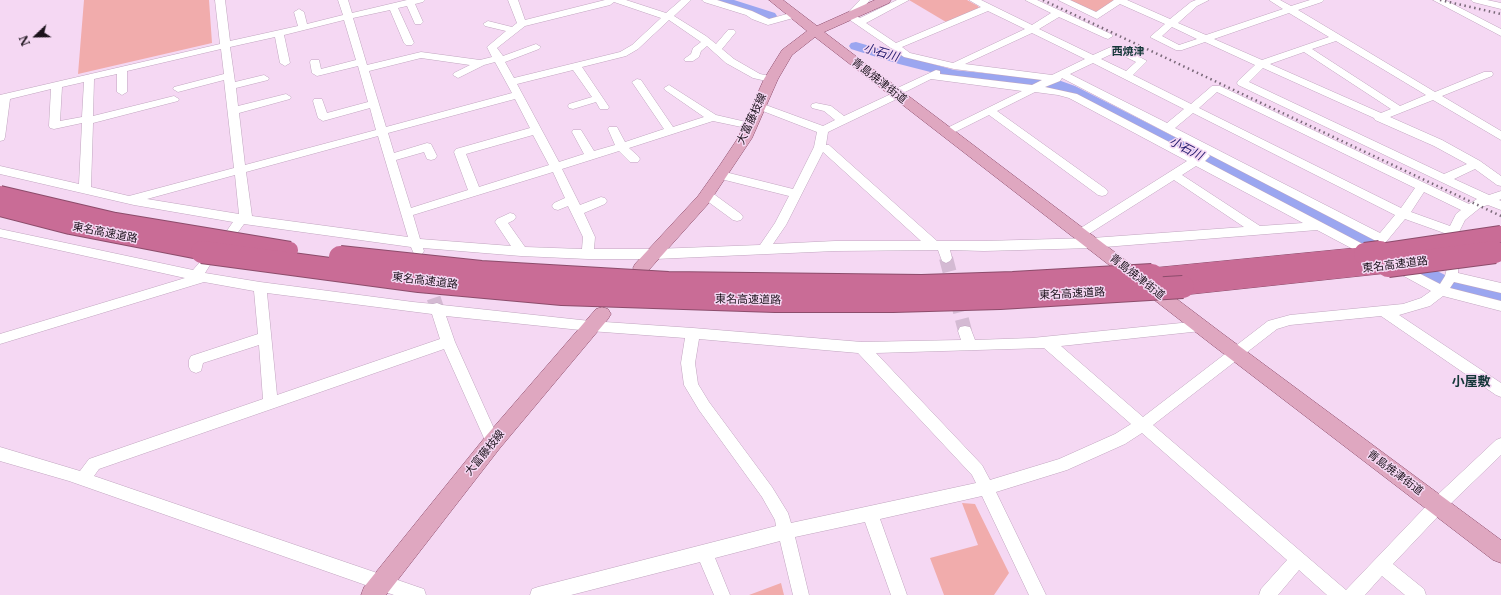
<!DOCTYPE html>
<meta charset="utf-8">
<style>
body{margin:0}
#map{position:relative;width:1501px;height:595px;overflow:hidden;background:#f5d8f3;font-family:"Libre Baskerville",serif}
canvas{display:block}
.north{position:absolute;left:16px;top:16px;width:40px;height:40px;-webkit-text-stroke:3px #f5d8f3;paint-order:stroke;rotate:248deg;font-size:11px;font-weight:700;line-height:16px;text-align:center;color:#1b121b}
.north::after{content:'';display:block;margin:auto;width:14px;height:18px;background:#1b121b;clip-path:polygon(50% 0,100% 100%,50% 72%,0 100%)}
</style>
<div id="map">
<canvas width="1501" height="595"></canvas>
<div class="north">N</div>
</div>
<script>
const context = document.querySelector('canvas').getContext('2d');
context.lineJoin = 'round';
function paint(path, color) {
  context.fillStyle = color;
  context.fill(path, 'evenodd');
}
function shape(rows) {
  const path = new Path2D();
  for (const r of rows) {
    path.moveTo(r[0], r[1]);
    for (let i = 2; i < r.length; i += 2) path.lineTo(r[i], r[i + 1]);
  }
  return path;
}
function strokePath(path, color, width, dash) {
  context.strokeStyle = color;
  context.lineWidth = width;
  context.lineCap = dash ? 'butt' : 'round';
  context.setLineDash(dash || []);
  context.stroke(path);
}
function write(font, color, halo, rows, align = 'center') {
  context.font = font + ' "Libre Baskerville","Noto Sans JP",serif';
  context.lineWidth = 3;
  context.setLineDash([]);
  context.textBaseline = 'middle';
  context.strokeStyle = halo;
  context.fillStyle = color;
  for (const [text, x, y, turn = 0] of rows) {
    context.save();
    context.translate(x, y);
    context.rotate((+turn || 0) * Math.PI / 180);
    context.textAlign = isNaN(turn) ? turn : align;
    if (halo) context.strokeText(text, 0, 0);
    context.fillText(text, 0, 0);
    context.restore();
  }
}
paint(shape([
 [84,0,209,0,212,43,78,74],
 [909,0,967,0,978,6,979,8,946,22],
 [1067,0,1113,0,1113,3,1098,12,1094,12],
 [962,503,975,504,1009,573,994,595,944,595,930,558,978,545],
 [781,583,784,595,749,595]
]), '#f1acac');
paint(shape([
 [714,0,734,0,775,13,777,16,775,19,770,20,765,19,716,3,714,0],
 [856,42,954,70,1061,81,1075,86,1445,275,1470,284,1501,292,1501,306,1467,298,1431,285,1065,92,954,78,899,64,851,49,849,46,851,43,856,42]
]), '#9ba6f0');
strokePath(shape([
 [946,258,965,331],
 [427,278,437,308]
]), '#d4bad3', 14, [14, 7]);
const minor = shape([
 [215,0,225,0,230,41,298,26,294,12,299,9,304,12,307,24,343,15,338,0,348,0,352,13,407,0,425,0,423,2,415,4,423,22,421,24,415,24,407,6,398,8,414,43,412,45,406,45,404,43,390,10,353,18,367,65,421,52,480,60,492,57,487,47,506,31,485,26,483,24,488,21,512,27,517,23,508,0,518,0,525,20,605,0,626,0,666,13,681,0,691,0,674,16,706,36,716,44,728,30,734,30,736,32,722,49,734,59,760,74,775,77,776,79,775,81,771,82,753,78,726,63,707,46,701,51,699,57,693,61,685,61,684,59,691,54,693,48,701,42,669,20,638,49,626,56,582,67,609,107,608,109,600,109,596,102,573,109,569,108,568,106,569,104,592,97,573,70,517,84,559,162,584,154,572,132,573,130,581,130,594,151,615,145,608,129,609,127,617,127,625,142,664,129,632,82,637,79,641,80,673,127,704,117,665,90,664,88,669,85,716,115,755,124,756,126,755,128,751,129,713,121,629,148,638,156,640,159,638,162,630,162,619,151,562,169,580,205,601,197,605,198,607,201,605,204,584,213,595,237,594,249,655,249,760,245,775,223,789,196,717,178,715,175,717,172,721,171,793,189,814,147,817,132,755,108,754,106,755,104,763,104,823,126,835,120,824,111,812,108,811,106,812,104,816,103,831,106,844,116,891,94,891,91,936,70,940,71,940,74,1032,85,1042,80,954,69,904,57,847,18,845,16,847,14,860,0,870,0,856,16,860,18,897,0,909,0,866,23,896,43,981,7,969,0,981,0,1032,25,1051,13,1025,0,1037,0,1111,34,1113,36,1108,39,1105,38,1059,17,1039,29,1093,55,1113,46,1119,46,1147,61,1133,75,1191,104,1212,86,1220,86,1469,204,1477,199,1238,85,1237,83,1238,81,1255,65,1205,42,1182,50,1176,50,1150,37,1165,24,1120,4,1097,19,1058,0,1070,0,1096,12,1114,0,1127,0,1170,19,1191,2,1196,0,1209,0,1197,6,1178,23,1206,35,1283,9,1269,0,1280,0,1291,6,1310,0,1324,0,1322,2,1298,10,1435,92,1484,72,1492,72,1493,74,1492,76,1442,96,1501,131,1501,140,1433,100,1390,117,1442,140,1480,161,1501,176,1501,186,1497,185,1475,169,1454,179,1489,195,1501,191,1501,199,1499,200,1501,201,1501,210,1488,205,1481,207,1465,220,1459,232,1458,273,1501,283,1501,293,1454,282,1450,288,1501,301,1501,311,1443,296,1430,306,1399,315,1501,383,1501,397,1496,395,1381,316,1290,325,1277,329,1153,425,1346,590,1432,500,1496,440,1501,438,1501,455,1444,510,1393,564,1424,589,1426,595,1405,595,1382,576,1365,595,1327,595,1299,570,1278,595,1259,595,1261,589,1287,560,1142,433,1125,444,1067,470,996,492,1046,595,1029,595,982,496,880,519,907,595,891,595,865,522,795,537,809,595,793,595,780,541,715,558,730,595,714,595,700,562,571,595,530,595,532,589,538,587,776,526,775,520,762,497,699,410,684,385,681,363,685,338,590,331,446,316,455,342,500,442,498,447,493,449,488,447,444,349,99,469,94,476,418,587,424,589,426,595,394,595,69,481,0,461,0,447,80,471,89,459,263,399,259,345,203,363,201,371,196,373,191,371,189,367,189,360,191,356,258,334,254,291,204,282,0,344,0,334,185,278,0,237,0,229,193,270,200,262,204,260,208,262,210,265,205,273,260,282,413,302,433,304,437,303,442,305,590,321,693,328,862,342,961,340,958,331,960,327,965,326,970,327,975,340,1032,338,1201,321,1206,322,1208,326,1206,330,1201,331,1061,346,1143,417,1268,321,1290,315,1403,304,1421,298,1431,291,1391,269,1389,266,1391,263,1395,261,1399,263,1440,284,1445,276,1447,268,1447,234,1405,219,1386,242,1382,243,1378,242,1208,154,1210,156,1205,161,1376,251,1378,254,1376,257,1372,259,1368,257,1317,230,1092,248,984,251,950,250,952,258,950,261,946,263,942,261,938,250,835,251,655,259,588,259,521,256,423,248,424,251,422,254,418,256,414,254,411,247,244,224,236,235,232,236,228,235,226,232,233,222,134,205,0,174,0,166,79,184,82,123,54,129,50,128,49,126,51,89,10,99,5,137,4,140,0,141,0,95,220,44,215,0],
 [614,2,661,18,632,45,620,52,514,78,505,62,539,49,541,47,536,44,503,56,497,48,525,26,610,5,614,2],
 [988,11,1025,29,953,63,910,53,902,47,988,11],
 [1289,13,1329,37,1262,60,1214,39,1289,13],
 [344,20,356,60,321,69,319,60,311,60,310,62,312,73,317,76,358,66,368,102,327,113,322,99,314,99,313,101,318,118,323,121,370,108,376,130,245,165,239,113,290,99,291,97,286,94,238,106,236,88,268,80,269,78,264,75,235,82,230,47,275,37,280,63,285,66,290,63,284,35,344,20],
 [1172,27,1197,39,1179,45,1162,36,1172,27],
 [1032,33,1085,59,1052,75,965,64,1032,33],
 [1336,41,1426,95,1400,106,1312,49,1336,41],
 [221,49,224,74,174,87,173,89,178,92,224,80,234,168,129,196,91,187,93,123,178,101,179,99,174,96,93,116,94,79,117,74,117,92,122,95,127,92,127,71,221,49],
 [1116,52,1136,62,1126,71,1101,59,1116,52],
 [1304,52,1391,109,1381,113,1270,64,1304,52],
 [421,58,470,65,454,73,453,75,458,78,484,65,495,62,512,93,386,127,369,71,421,58],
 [1093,63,1184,109,1167,123,1070,74,1093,63],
 [1263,68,1374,118,1375,120,1434,146,1467,164,1444,174,1249,82,1263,68],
 [1062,78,1206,153,1200,153,1196,156,1077,94,1045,87,1060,81,1062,78],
 [931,79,1022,91,943,130,942,132,943,134,947,136,989,115,1098,195,1102,196,1106,195,1108,192,1106,189,997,111,1035,92,1058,95,1069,98,1187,161,1076,231,1074,234,1076,237,1080,238,1084,237,1174,180,1244,227,1092,238,984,241,937,241,829,145,826,145,828,132,901,97,901,94,931,79],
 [84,82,82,117,60,121,62,87,84,82],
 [1217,92,1415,188,1401,208,1199,108,1217,92],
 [515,99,530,128,456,149,454,152,468,190,411,208,396,160,424,152,427,159,431,160,435,159,437,156,431,144,427,143,394,153,388,133,515,99],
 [1193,113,1395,215,1380,233,1175,128,1193,113],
 [533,135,549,165,479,187,466,154,533,135],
 [378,136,408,237,252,216,246,172,378,136],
 [823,152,921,241,835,241,773,244,786,225,823,152],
 [1196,166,1303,223,1260,226,1182,175,1196,166],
 [553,172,565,198,554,203,552,206,554,209,558,210,568,206,583,237,582,249,525,247,508,223,514,220,516,217,514,214,510,213,497,219,495,222,511,246,420,239,413,215,553,172],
 [235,175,239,214,147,199,235,175],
 [1424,192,1461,210,1456,214,1450,226,1411,212,1424,192],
 [267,293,432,314,440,339,277,395,267,293],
 [699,339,858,353,972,475,976,483,791,523,788,513,772,487,709,402,698,384,695,363,699,339],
 [1044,348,1131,424,1115,434,1059,459,990,480,982,465,876,353,1044,348],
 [702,0,717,0,752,11,769,19,794,12,799,15,797,17,768,25,752,19,746,15,704,2,702,0],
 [1433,0,1445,0,1501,29,1501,36,1433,0],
 [1471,0,1487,0,1501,3,1501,9,1473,2,1471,0],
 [707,191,711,192,741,214,743,217,741,220,737,221,733,220,703,198,701,195,703,192,707,191]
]);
const major = shape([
 [769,0,783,0,817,26,875,0,891,0,889,3,824,32,1223,334,1501,540,1501,563,1493,560,1211,344,815,37,792,55,778,79,752,138,708,204,647,272,641,274,635,272,633,268,635,264,698,196,720,165,738,138,764,79,782,50,807,31,769,0],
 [602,307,608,309,611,314,608,319,500,448,386,595,361,595,364,587,486,436,596,309,602,307]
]);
const highway = shape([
 [1365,247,1372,249,1375,254,1372,259,1365,261,1388,259,1395,261,1398,266,1395,271,1388,273,1183,295,1176,292,1173,287,1176,282,1183,279,1265,271,1152,282,1145,280,1142,275,1145,270,1152,268,1365,247]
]);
strokePath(minor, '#c0a5bf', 1);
strokePath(major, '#8c4c6b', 1);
strokePath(highway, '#8c4c6b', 1);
paint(minor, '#fff');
paint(major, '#dfa7c0');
paint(highway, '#c96c96');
strokePath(shape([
 [1043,0,1501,216],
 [1440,0,1501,14]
]), '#796878', 2.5, [1.5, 3.5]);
const highwayBridgeFar1 = shape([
 [0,194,115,221,290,250],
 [0,208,70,226,209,253],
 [1373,253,1501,234],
 [1488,253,1501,251]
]);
const highwayBridge = shape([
 [202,252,419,281,562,294,775,301,893,301,1000,298,1183,287],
 [1365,254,1380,252],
 [340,257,481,272,668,283,922,286,1013,283,1152,275],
 [1388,266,1495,252]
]);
strokePath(highwayBridgeFar1, '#8c4c6b', 18, []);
strokePath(highwayBridge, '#8c4c6b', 24, []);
strokePath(highwayBridgeFar1, '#c96c96', 16);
strokePath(highwayBridge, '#c96c96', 22);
write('bold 11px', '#153739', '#f5d8f3', [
 ["西焼津",1128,52]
]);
write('11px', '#1b121b', '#f5d8f3', [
 ["青島焼津街道",879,81,38],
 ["大富藤枝線",752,119,-65],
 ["東名高速道路",105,233,11],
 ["東名高速道路",1395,265,-7],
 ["青島焼津街道",1137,277,38],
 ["東名高速道路",425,281,7],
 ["東名高速道路",1072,294,-3],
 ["東名高速道路",748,300,1],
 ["大富藤枝線",485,453,-51],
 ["青島焼津街道",1395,473,37]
]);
write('italic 12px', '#1e176b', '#f5d8f3', [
 ["小石川",881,53,16],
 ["小石川",1186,149,27]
]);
write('bold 13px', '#153739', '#f5d8f3', [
 ["小屋敷",1471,382]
]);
</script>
